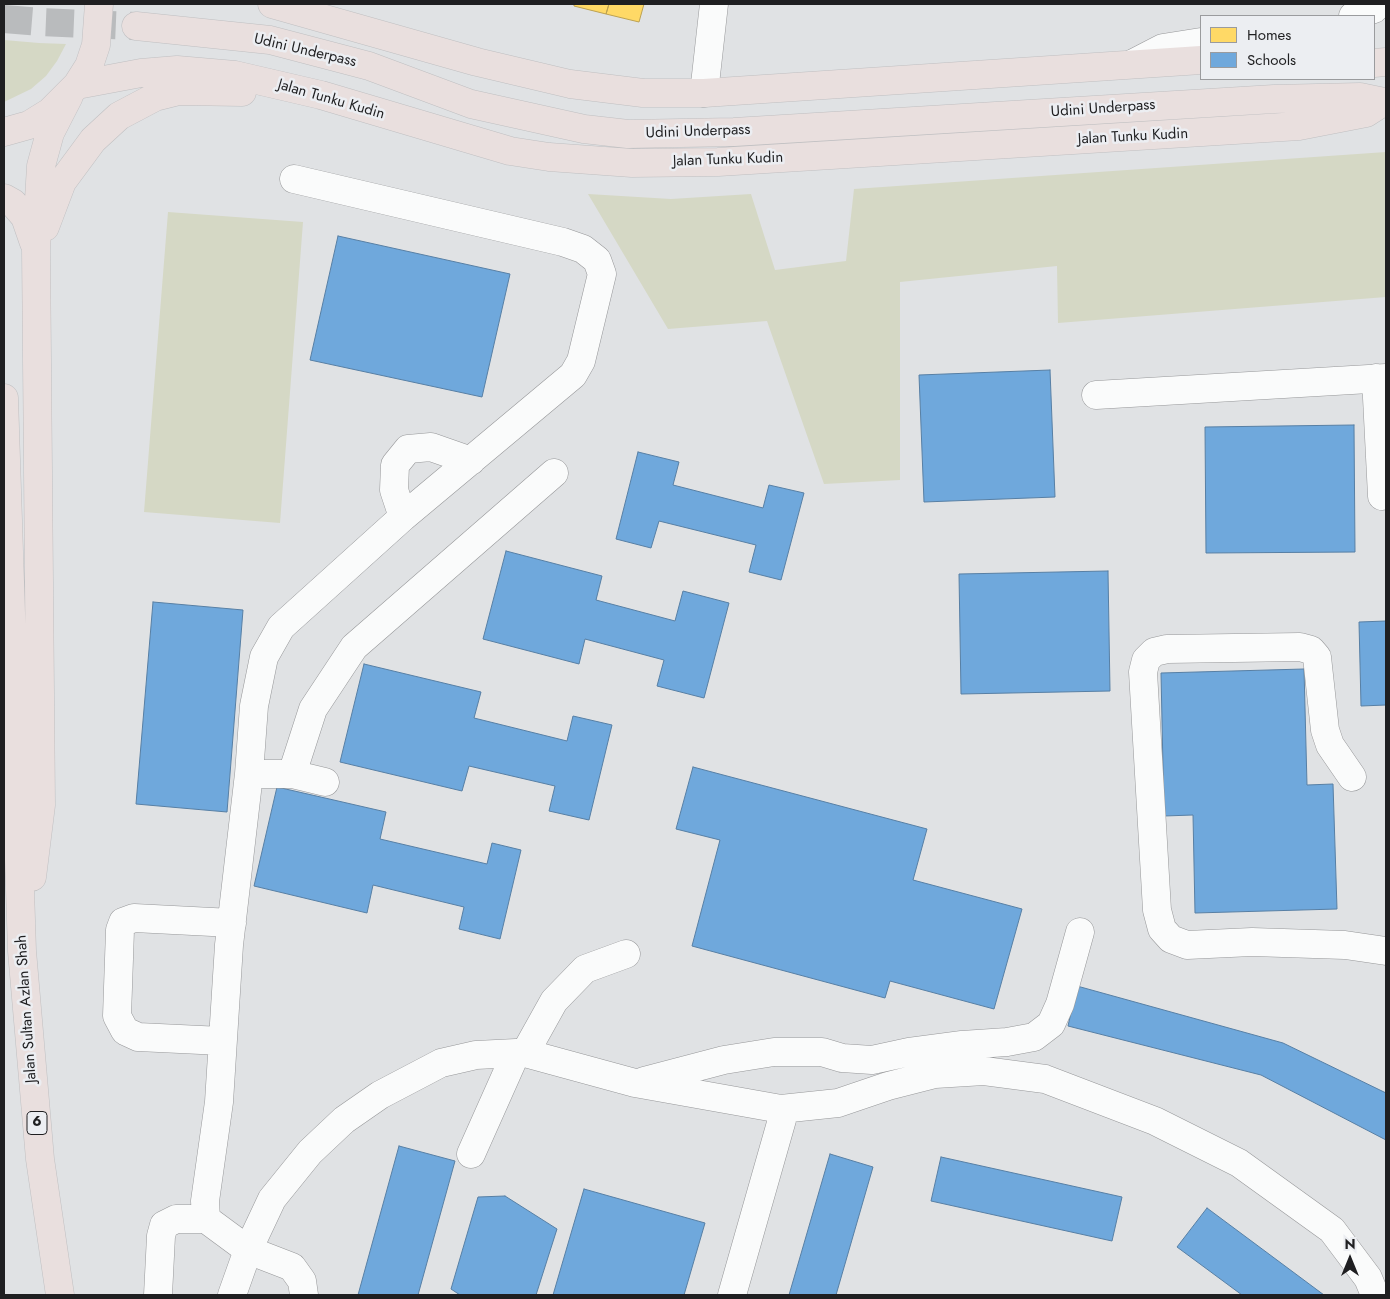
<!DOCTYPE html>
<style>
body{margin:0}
#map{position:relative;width:1390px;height:1299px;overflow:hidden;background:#e0e2e4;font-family:Jost,sans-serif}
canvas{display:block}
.frame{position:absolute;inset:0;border:5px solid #1f1f21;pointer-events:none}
.legend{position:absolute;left:1200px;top:15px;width:175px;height:65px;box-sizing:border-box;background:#eceef2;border:1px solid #9a9b9e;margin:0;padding:6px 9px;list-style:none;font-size:15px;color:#1f1f21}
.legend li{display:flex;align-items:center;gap:10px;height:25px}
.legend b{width:25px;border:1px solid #9a9b9e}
.north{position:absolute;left:1325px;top:1234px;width:50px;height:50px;-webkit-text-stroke:4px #eceef2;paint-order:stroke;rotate:0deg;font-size:14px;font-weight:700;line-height:20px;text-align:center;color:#1f1f21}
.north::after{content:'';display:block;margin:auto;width:18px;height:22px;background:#1f1f21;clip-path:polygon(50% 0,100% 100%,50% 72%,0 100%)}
</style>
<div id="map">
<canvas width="1390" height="1299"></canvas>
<div class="frame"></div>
<ul class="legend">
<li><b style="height:14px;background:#ffd966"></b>Homes</li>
<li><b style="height:14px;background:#6fa8dc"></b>Schools</li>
</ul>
<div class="north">N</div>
</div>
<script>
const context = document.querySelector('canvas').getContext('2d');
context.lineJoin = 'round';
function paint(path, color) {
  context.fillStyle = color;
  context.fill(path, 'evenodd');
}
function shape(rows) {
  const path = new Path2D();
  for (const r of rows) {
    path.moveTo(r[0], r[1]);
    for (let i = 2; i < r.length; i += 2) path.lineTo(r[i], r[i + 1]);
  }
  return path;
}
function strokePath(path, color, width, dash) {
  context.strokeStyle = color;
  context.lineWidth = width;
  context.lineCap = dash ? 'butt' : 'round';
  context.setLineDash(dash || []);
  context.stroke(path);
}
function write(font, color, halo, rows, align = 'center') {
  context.font = font + ' Jost,sans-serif';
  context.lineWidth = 5;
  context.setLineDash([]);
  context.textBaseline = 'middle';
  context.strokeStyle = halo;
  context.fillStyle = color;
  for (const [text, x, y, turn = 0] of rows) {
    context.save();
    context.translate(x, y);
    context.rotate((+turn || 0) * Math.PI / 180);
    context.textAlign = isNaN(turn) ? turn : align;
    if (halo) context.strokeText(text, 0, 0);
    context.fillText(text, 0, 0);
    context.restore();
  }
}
paint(shape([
 [4,40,39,43,66,44,57,61,46,76,31,89,4,102],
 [1386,152,1386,297,1058,323,1057,266,900,282,900,480,824,484,767,321,668,329,588,194,671,199,751,194,775,270,846,261,854,189],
 [168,212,303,222,280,523,144,512]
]), '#d5d8c5');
const homes = shape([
 [574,4,609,4,606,14,574,6,574,4],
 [609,4,644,4,639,22,606,14,609,4]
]);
paint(homes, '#ffd966');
strokePath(homes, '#bca151', 1);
const schools = shape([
 [338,236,510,274,482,397,310,360,338,236],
 [1050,370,1055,497,924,502,919,375,1050,370],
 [1354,425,1355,552,1206,553,1205,427,1354,425],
 [638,452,679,462,673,485,763,508,769,485,804,493,781,580,749,572,756,545,659,521,651,548,616,539,638,452],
 [506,551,602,576,596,600,675,621,683,591,729,603,704,698,657,686,664,660,585,639,579,664,483,639,506,551],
 [1108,571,1110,691,961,694,959,574,1108,571],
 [153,602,243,610,227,812,136,804,153,602],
 [1386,621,1386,705,1361,706,1359,622,1386,621],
 [364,664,481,692,474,718,567,741,573,716,612,725,589,820,549,811,555,786,469,766,462,791,340,762,364,664],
 [1304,669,1307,785,1333,784,1337,909,1195,913,1193,815,1164,816,1161,673,1304,669],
 [693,767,927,829,913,880,1022,909,994,1009,890,981,885,998,692,946,720,840,676,829,693,767],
 [277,787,386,812,380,839,487,864,492,843,521,850,500,939,459,929,464,907,373,885,367,913,254,886,277,787],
 [1077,986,1283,1043,1386,1093,1386,1140,1261,1075,1068,1026,1077,986],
 [399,1146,455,1161,418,1295,358,1295,399,1146],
 [830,1154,873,1167,836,1295,789,1295,830,1154],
 [941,1157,1122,1197,1112,1241,931,1201,941,1157],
 [584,1189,705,1223,684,1295,553,1295,584,1189],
 [505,1196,557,1229,536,1295,460,1295,451,1289,478,1197,505,1196],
 [1207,1208,1324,1295,1242,1295,1177,1247,1207,1208]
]);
paint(schools, '#6fa8dc');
strokePath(schools, '#577fa4', 1);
strokePath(shape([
 [4,19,40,22,136,26]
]), '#b9bbbd', 28, [28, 14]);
const minor = shape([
 [1353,16,1374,9,1378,4],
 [1132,64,1163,48,1201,42],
 [704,93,714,4],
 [294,179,563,242,583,249,597,260,602,274,581,361,573,375,403,517,281,627,264,657,254,706,249,774,229,945,219,1102,205,1201,206,1219,248,1250,292,1267,302,1281,304,1295],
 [1376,378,1382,496],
 [1096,395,1386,378],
 [403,517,394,490,395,465,408,449,431,447,471,461],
 [249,774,292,774,313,709,354,647,554,473],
 [292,774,325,782],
 [1352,777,1330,745,1325,730,1317,657,1311,650,1300,647,1167,649,1154,652,1146,660,1143,672,1157,910,1162,929,1171,939,1187,945,1252,942,1345,945,1386,951],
 [222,1041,138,1037,125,1031,117,1016,120,930,123,922,134,918,232,923],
 [525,1053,554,1001,585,969,626,954],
 [644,1081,724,1060,774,1052,822,1052,842,1058,872,1060,909,1052,962,1045,1007,1042,1034,1037,1051,1024,1060,1004,1080,932],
 [471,1154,516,1053],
 [158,1295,161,1236,164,1225,176,1219,206,1219],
 [232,1295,248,1250,272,1199,310,1152,344,1120,380,1095,441,1063,476,1055,516,1053,525,1053,635,1083,781,1109,838,1103,888,1086,935,1074,984,1071,1045,1079,1155,1121,1239,1163,1332,1230,1368,1278,1375,1295],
 [732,1295,785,1109]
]);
const highway = shape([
 [272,4,477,62,570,84,643,93,704,93,1201,60],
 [136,26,270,40,369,66,471,104,584,129,628,134,734,132,1274,99,1360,97,1384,102],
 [1374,63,1386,62],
 [77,85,141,73,177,70,235,75,321,95,510,151,549,157,632,163,718,162,1299,126,1366,113,1383,102],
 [4,132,29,125,50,112,77,85,89,66,96,45,99,4],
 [4,198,13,203,25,217,34,243],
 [45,227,62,182,93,140,119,116,155,97,179,91,242,92],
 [4,398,22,951,40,1159,60,1295],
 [32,877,41,805,36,249,41,166,50,133,69,96]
]);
strokePath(minor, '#969799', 29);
strokePath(highway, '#bfbfc1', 29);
strokePath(minor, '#fafbfb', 28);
strokePath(highway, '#e9dfde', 28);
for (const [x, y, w] of [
 [37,1123,20]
]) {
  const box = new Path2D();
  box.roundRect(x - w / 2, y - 11.5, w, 23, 4);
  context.fillStyle = '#eceef2';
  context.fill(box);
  strokePath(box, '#1f1f21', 1);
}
write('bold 14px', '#1f1f21', null, [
 ["6",37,1123]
]);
write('15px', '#1f1f21', '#eceef2', [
 ["Udini Underpass",305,51,13],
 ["Jalan Tunku Kudin",331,100,16],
 ["Udini Underpass",1103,109,-4],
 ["Udini Underpass",698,132,-2],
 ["Jalan Tunku Kudin",1133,137,-3],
 ["Jalan Tunku Kudin",728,160,-2],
 ["Jalan Sultan Azlan Shah",27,1009,-94]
]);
</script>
